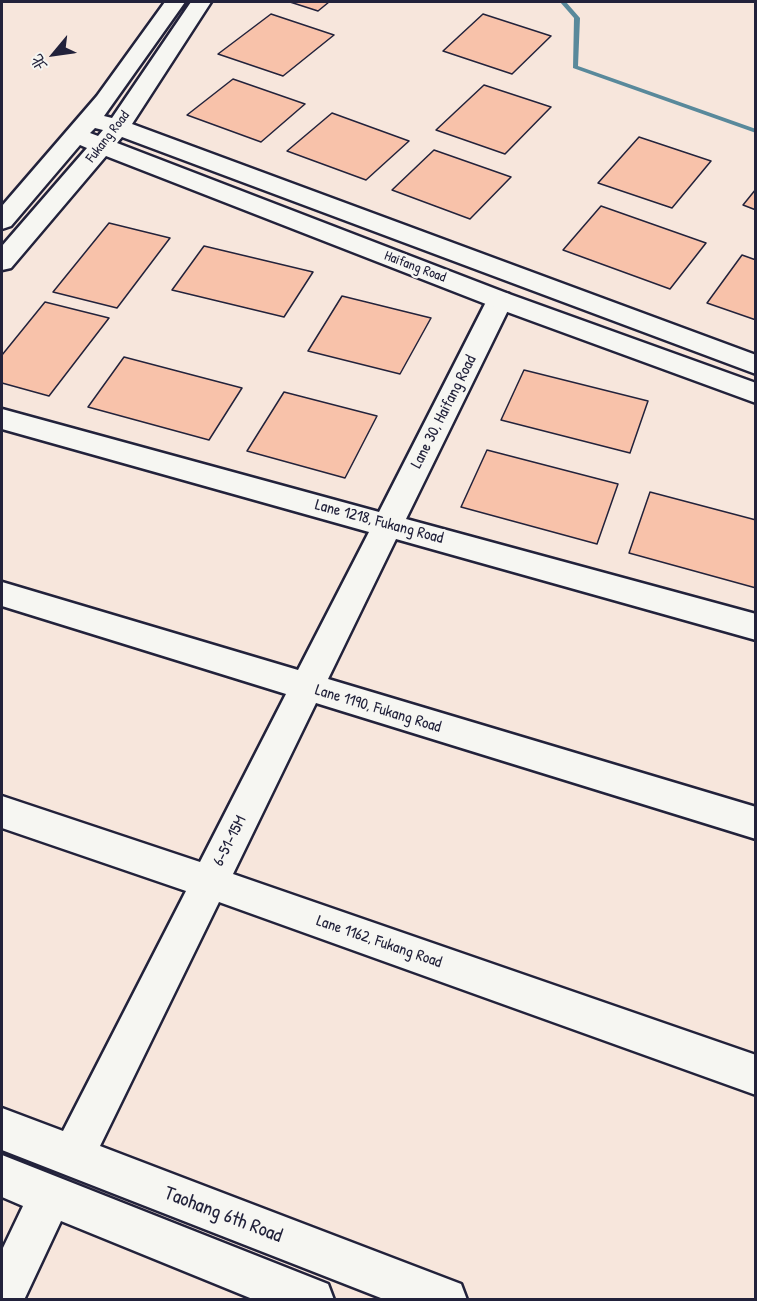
<!DOCTYPE html>
<meta charset="utf-8">
<style>
body{margin:0}
#map{position:relative;width:757px;height:1301px;overflow:hidden;background:#f7e6dc;font-family:"Patrick Hand","LXGW WenKai TC",sans-serif}
canvas{display:block}
.frame{position:absolute;inset:0;border:3px solid #22223b;pointer-events:none}
.north{position:absolute;left:24px;top:24px;width:60px;height:60px;-webkit-text-stroke:4px #f6f6f2;paint-order:stroke;rotate:241deg;font-size:16px;font-weight:700;line-height:24px;text-align:center;color:#22223b}
.north::after{content:'';display:block;margin:auto;width:21px;height:27px;background:#22223b;clip-path:polygon(50% 0,100% 100%,50% 72%,0 100%)}
</style>
<div id="map">
<canvas width="757" height="1301"></canvas>
<div class="frame"></div>
<div class="north">北</div>
</div>
<script>
const context = document.querySelector('canvas').getContext('2d');
context.lineJoin = 'round';
function shape(rows) {
  const path = new Path2D();
  for (const r of rows) {
    path.moveTo(r[0], r[1]);
    for (let i = 2; i < r.length; i += 2) path.lineTo(r[i], r[i + 1]);
  }
  return path;
}
function paint(path, color) {
  context.fillStyle = color;
  context.fill(path, 'evenodd');
}
function strokePath(path, color, width, dash) {
  context.strokeStyle = color;
  context.lineWidth = width;
  context.lineCap = dash ? 'butt' : 'round';
  context.setLineDash(dash || []);
  context.stroke(path);
}
function write(font, color, halo, rows, align = 'center') {
  context.font = font + ' "Patrick Hand",sans-serif';
  context.lineWidth = 5;
  context.setLineDash([]);
  context.textBaseline = 'middle';
  context.strokeStyle = halo;
  context.fillStyle = color;
  for (const [text, x, y, turn = 0] of rows) {
    context.save();
    context.translate(x, y);
    context.rotate((+turn || 0) * Math.PI / 180);
    context.textAlign = isNaN(turn) ? turn : align;
    if (halo) context.strokeText(text, 0, 0);
    context.fillText(text, 0, 0);
    context.restore();
  }
}
paint(shape([
 [560,2,566,2,580,18,578,66,756,129,756,133,573,68,574,18,560,2]
]), '#59899b');
const building = shape([
 [290,2,329,2,318,11,290,2],
 [271,14,334,35,283,76,218,54,271,14],
 [483,14,551,36,512,74,443,51,483,14],
 [233,79,305,104,261,142,187,115,233,79],
 [484,85,551,107,505,154,436,130,484,85],
 [332,113,409,141,366,180,287,151,332,113],
 [639,137,711,161,672,208,598,183,639,137],
 [434,150,511,177,470,219,392,190,434,150],
 [756,189,756,210,743,205,756,189],
 [601,206,706,243,670,289,563,250,601,206],
 [109,223,170,238,117,308,53,292,109,223],
 [204,246,313,272,284,317,172,290,204,246],
 [742,255,756,260,756,320,707,303,742,255],
 [342,296,431,318,400,374,308,351,342,296],
 [45,302,109,318,49,396,2,383,2,355,45,302],
 [124,357,242,388,209,440,88,407,124,357],
 [524,370,648,401,630,453,501,420,524,370],
 [284,392,377,416,345,478,247,451,284,392],
 [487,450,618,484,597,544,461,507,487,450],
 [650,492,756,520,756,588,629,553,650,492]
]);
paint(building, '#f8c2aa');
strokePath(building, '#22223b', 1.5);
const street = shape([
 [500,292,509,294,513,300,406,519,756,614,756,640,396,539,328,679,756,807,756,839,316,703,233,874,756,1055,756,1095,219,902,100,1146,461,1284,467,1300,386,1300,2,1150,2,1108,63,1131,186,891,2,828,2,796,200,862,286,694,2,606,2,582,298,670,369,532,2,429,2,409,379,512,487,300,491,294,500,292],
 [2,1155,328,1284,334,1300,255,1300,61,1221,24,1300,2,1300,2,1250,23,1206,2,1197,2,1155]
]);
const secondary = shape([
 [165,2,185,2,104,116,112,118,191,2,211,2,132,124,756,355,756,374,122,137,117,143,509,294,756,383,756,403,491,306,106,156,11,268,2,270,2,246,87,148,80,145,11,226,2,229,2,206,97,96,165,2],
 [95,128,103,130,98,136,90,133,95,128]
]);
strokePath(street, '#22223b', 5);
strokePath(secondary, '#22223b', 5);
paint(street, '#f6f6f2');
paint(secondary, '#f6f6f2');
write('14px', '#22223b', '#f6f6f2', [
 ["Fukang Road",108,137,-52],
 ["Haifang Road",415,267,21]
]);
write('16px', '#22223b', '#f6f6f2', [
 ["Lane 30, Haifang Road",444,412,-63],
 ["Lane 1218, Fukang Road",379,522,15],
 ["Lane 1190, Fukang Road",378,709,17],
 ["6-51-15M",230,841,-63],
 ["Lane 1162, Fukang Road",379,942,19]
]);
write('20px', '#22223b', '#f6f6f2', [
 ["Taohang 6th Road",223,1215,21]
]);
</script>
